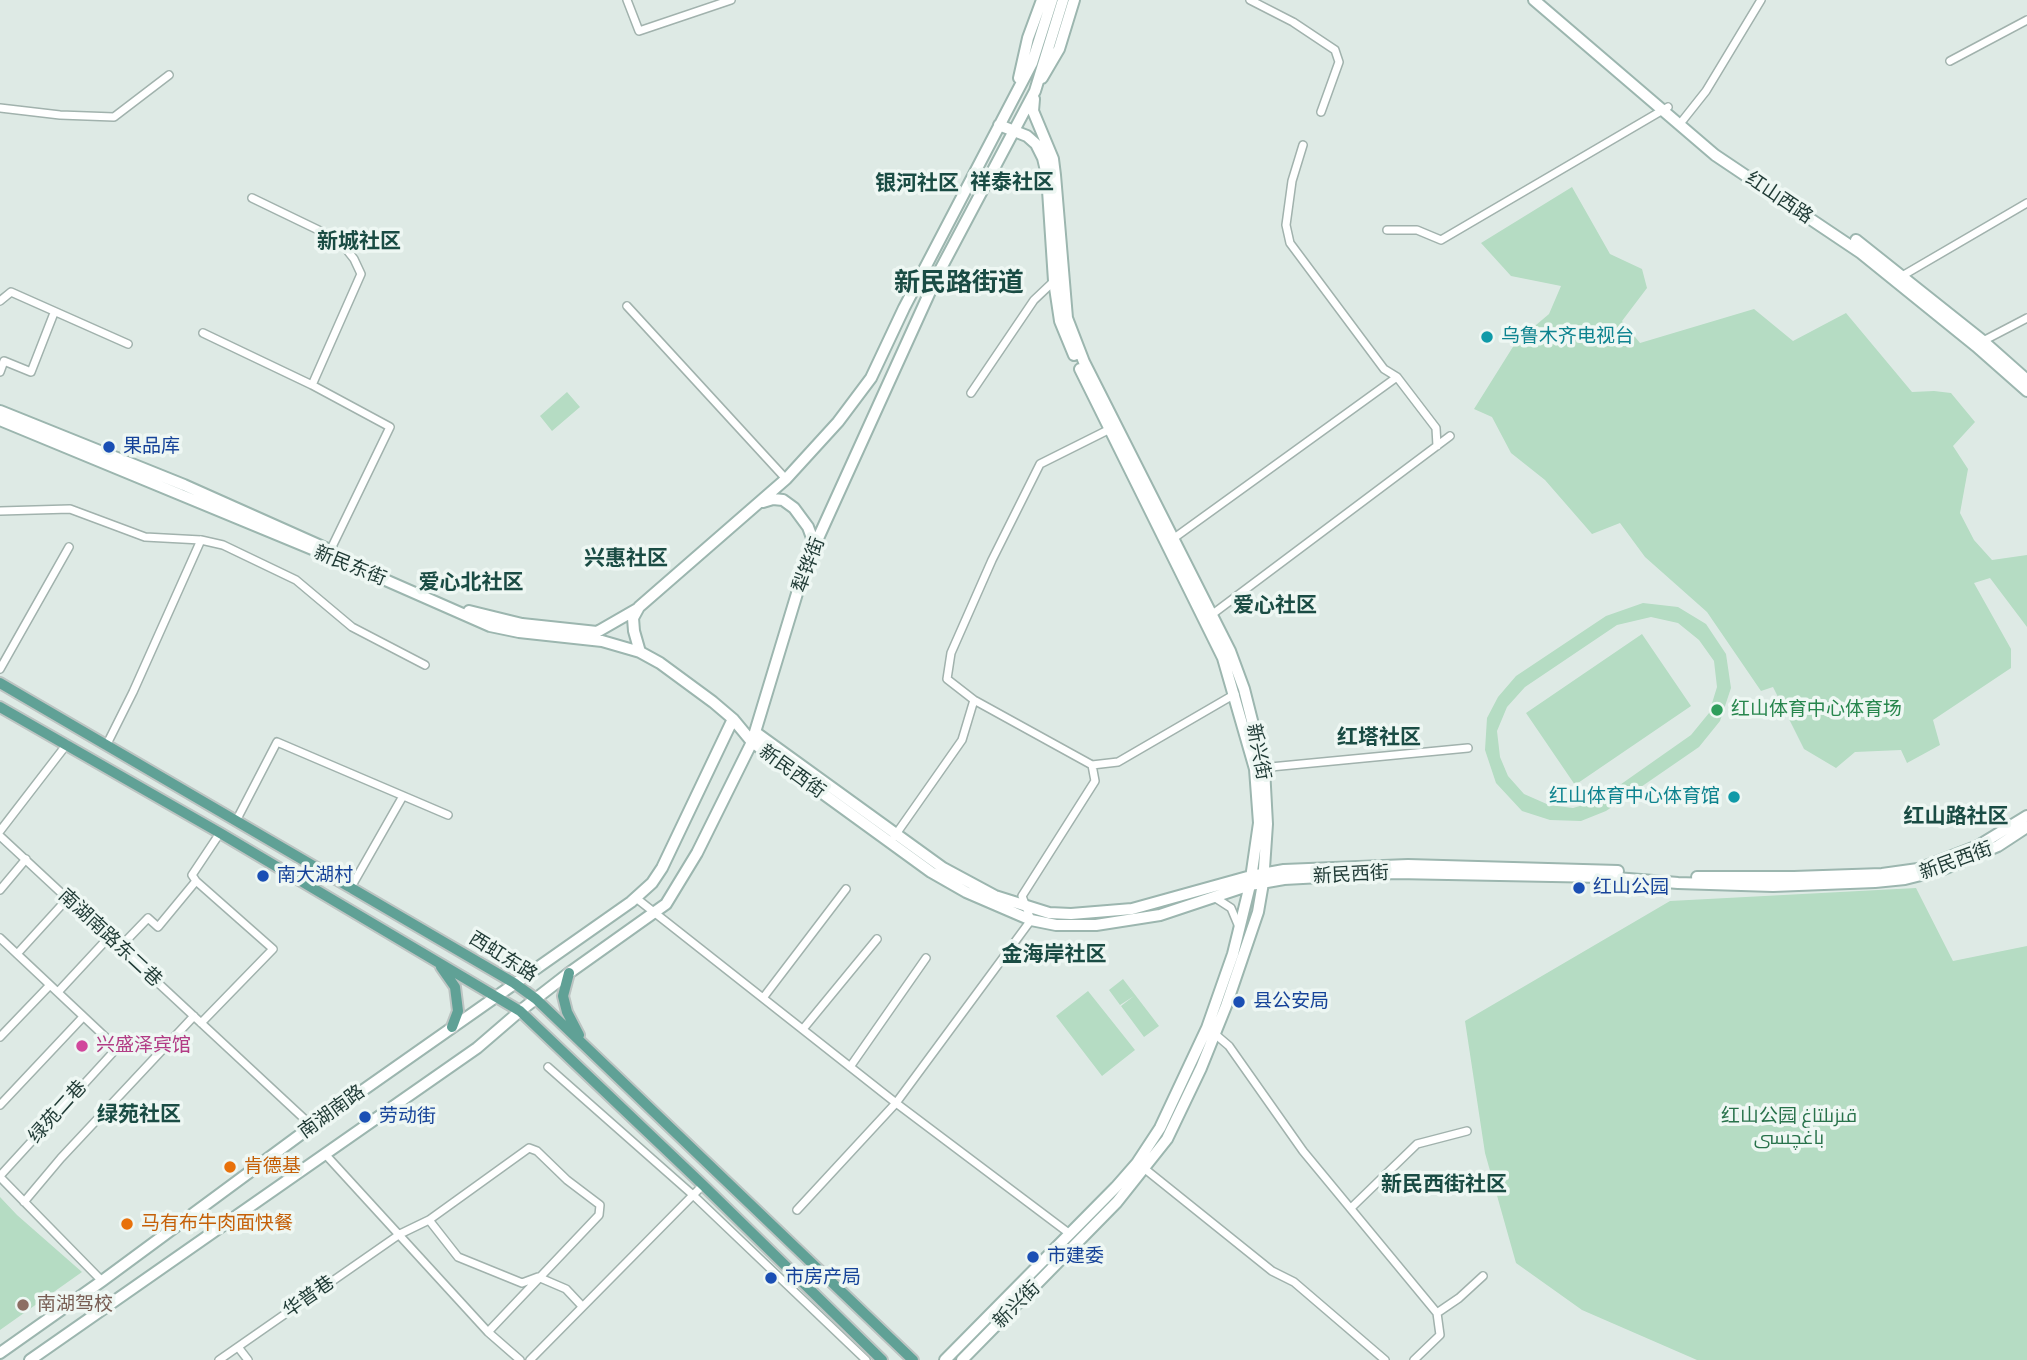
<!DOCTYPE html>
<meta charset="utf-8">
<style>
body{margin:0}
canvas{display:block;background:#deeae5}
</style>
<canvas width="2027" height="1360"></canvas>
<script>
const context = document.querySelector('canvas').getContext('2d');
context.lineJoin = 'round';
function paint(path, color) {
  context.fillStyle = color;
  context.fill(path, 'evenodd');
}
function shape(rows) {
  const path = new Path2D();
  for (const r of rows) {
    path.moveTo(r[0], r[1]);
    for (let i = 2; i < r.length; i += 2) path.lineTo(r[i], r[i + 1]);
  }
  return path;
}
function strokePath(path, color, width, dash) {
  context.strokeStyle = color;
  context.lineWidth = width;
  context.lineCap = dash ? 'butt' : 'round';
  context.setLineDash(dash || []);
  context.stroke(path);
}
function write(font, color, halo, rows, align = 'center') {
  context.font = font + ' "IBM Plex Sans",Cairo,"Noto Sans SC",sans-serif';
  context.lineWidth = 7;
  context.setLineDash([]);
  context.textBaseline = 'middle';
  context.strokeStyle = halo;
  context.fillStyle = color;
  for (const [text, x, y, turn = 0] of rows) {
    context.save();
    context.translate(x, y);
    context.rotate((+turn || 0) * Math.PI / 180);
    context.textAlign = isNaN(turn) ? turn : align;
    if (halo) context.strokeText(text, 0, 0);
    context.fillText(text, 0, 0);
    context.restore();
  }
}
paint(shape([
 [1572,187,1610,254,1642,269,1647,288,1622,321,1640,343,1754,309,1793,341,1846,313,1912,392,1934,391,1951,393,1975,422,1953,446,1968,469,1960,513,1974,540,1992,560,2027,555,2027,627,1990,578,1974,583,2011,649,2011,668,1933,720,1940,745,1907,763,1901,750,1855,752,1836,768,1804,749,1773,687,1761,691,1707,612,1645,557,1620,523,1592,534,1545,480,1511,453,1492,417,1474,409,1516,342,1549,314,1561,286,1511,276,1481,243],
 [567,392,580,407,552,431,540,416],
 [1643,603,1678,607,1706,624,1726,654,1731,688,1720,721,1699,747,1606,811,1581,821,1550,820,1522,811,1496,783,1485,750,1487,718,1498,697,1516,676,1606,616],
 [1651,617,1678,623,1699,640,1714,661,1717,687,1709,713,1691,735,1597,801,1573,808,1549,805,1524,794,1508,776,1500,757,1497,731,1507,707,1525,687,1617,625],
 [1642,634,1691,706,1575,785,1526,713],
 [1916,888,1953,961,2027,946,2027,1360,1697,1360,1582,1310,1516,1263,1485,1153,1465,1021,1670,901],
 [1123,979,1159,1026,1144,1037,1121,1006,1134,996,1120,1005,1109,990],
 [1088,991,1135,1050,1102,1076,1056,1016],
 [0,1197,17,1215,82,1272,0,1330]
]), '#b5dcc3');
const street = shape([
 [627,0,639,31,731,0],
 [1250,0,1293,22,1335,50,1339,62,1321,112],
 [1950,61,2027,20],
 [0,108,60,115,114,117,169,75],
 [1683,120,1706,91,1761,0],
 [1303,145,1292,181,1286,225,1290,243,1384,369,1397,377,1436,428,1437,446],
 [252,198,339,240,354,259,361,274,312,385,390,427,329,553],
 [1387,230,1417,230,1441,240,1668,107],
 [1902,276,2027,203],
 [0,301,11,292,128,344],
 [627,306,786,479],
 [203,333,312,385],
 [1983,341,2027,318],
 [0,372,4,361,31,372,54,313],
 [971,393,1034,300,1054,281],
 [1110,429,1040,464,992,560,951,653,947,679,974,700,1092,765,1118,762,1235,694],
 [0,511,70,509,145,537,201,540,223,545,296,580,352,627,425,665],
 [1170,541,1397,377],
 [1210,616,1450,436],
 [0,669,69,547],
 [106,746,133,692,201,540],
 [1260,768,1468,748],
 [236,821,277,742,448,815],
 [0,831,67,744],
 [0,836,312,1126],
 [894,837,962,740,974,700],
 [196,881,273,949,201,1023],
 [350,889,403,796],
 [0,890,26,859],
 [1214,897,1231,908,1239,927],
 [636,898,896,1103,1070,1234],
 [0,938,117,1048,0,1176],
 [120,947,148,918,158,927,196,881,192,875,220,833],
 [17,954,68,898],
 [58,992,109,937],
 [763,998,846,889],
 [803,1029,877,939],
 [1215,1034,1229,1046,1303,1151,1437,1313,1440,1335,1414,1360],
 [0,1037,50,985],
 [548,1067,693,1195,866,1360],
 [850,1067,926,958],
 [0,1105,83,1017],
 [325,1154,488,1332,520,1360],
 [1145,1169,1272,1271,1294,1282,1385,1360],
 [0,1177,102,1281],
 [24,1202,61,1158,194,1016],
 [1351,1208,1417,1144,1467,1131],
 [797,1210,896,1103,1031,920,1022,896,1095,781,1092,765],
 [429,1220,458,1257,522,1283,538,1277,566,1289,582,1306],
 [1437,1313,1459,1298,1483,1276],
 [238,1347,248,1360],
 [219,1360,400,1234,429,1220,529,1148,537,1151,567,1180,600,1205,599,1215,488,1332],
 [530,1360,703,1185]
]);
const secondary = shape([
 [1534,0,1715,155,1861,253,1976,346,2027,391],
 [1019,78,1028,38,1042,0],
 [1042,78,1059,49,1074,0],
 [999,125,1027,136,1036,144,1043,158,1047,175,1054,281,1060,321,1074,355],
 [1856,240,1983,341,2027,380],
 [0,411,184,485,332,551],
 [0,420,358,568,490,626,519,632,602,641,640,652,660,663,713,702,733,719,752,742,931,872,966,892,1031,920,1056,925,1096,925,1160,915,1250,885,1284,879,1396,873,1604,877,1678,883,1773,886,1875,882,1905,879,1941,870,1998,846,2027,827],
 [763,502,773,499,783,500,794,508,808,527,815,546],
 [469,611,522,624,597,632,637,609],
 [640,652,634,631,633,618,639,607,786,479,838,422,871,378,904,308,1032,63,1052,0],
 [755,732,943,868,995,896,1049,913,1071,914,1132,909,1251,876,1284,870,1408,865,1618,871],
 [1697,877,1794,877,1882,874,1918,869,1978,846,2027,816],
 [0,1353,102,1281,312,1126,631,902,652,883,662,868,733,719],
 [30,1360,477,1048,520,1011,569,973,666,904,697,853,752,742,805,567,938,274,1035,91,1063,0],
 [945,1360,1116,1187,1137,1163,1160,1128,1207,1028,1233,954,1250,885,1259,823,1255,769,1223,658,1080,369],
 [962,1360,1117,1202,1167,1139,1201,1068,1226,1006,1258,912,1263,883,1267,824,1264,768,1244,689,1230,651,1084,362,1067,318,1055,175,1053,159,1033,111,1034,99]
]);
const primary = shape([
 [0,683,514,983,536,999,913,1360],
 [0,707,220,833,520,1011,703,1185,882,1360],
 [441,967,455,987,458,1011,452,1027],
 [569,973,563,996,567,1012,579,1035]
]);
strokePath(street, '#a1b2ad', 10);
strokePath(secondary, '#9cb6af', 14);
strokePath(primary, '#bcc4c2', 14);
strokePath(street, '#fff', 7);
strokePath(secondary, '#fff', 10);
strokePath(primary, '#60a196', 10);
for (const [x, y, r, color] of [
 [1487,337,7,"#0f9aa8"],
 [109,447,7,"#1a4fb4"],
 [1717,710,7,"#2e9e5b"],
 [1734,797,7,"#0f9aa8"],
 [263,876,7,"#1a4fb4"],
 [1579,888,7,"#1a4fb4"],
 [1239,1002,7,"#1a4fb4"],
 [82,1046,7,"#d1479c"],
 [365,1117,7,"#1a4fb4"],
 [230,1167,7,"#e8710a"],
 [127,1224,7,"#e8710a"],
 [1033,1257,7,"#1a4fb4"],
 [771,1278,7,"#1a4fb4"],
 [23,1305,7,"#8d6e63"]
]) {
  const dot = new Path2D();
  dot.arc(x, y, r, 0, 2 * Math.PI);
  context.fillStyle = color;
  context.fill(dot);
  strokePath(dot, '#eef7f3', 2.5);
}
write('19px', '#1f3a35', '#eef7f3', [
 ["红山西路",1779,198,34],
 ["犁铧街",809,565,-69],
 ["新民东街",350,566,22],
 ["新兴街",1258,752,79],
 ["新民西街",792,772,36],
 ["新民西街",1956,861,-20],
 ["新民西街",1351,875,-3],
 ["南湖南路东二巷",110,938,43],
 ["西虹东路",503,957,32],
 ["绿苑二巷",58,1112,-48],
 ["南湖南路",332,1112,-36],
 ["华普巷",309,1297,-35],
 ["新兴街",1017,1305,-45]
]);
write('19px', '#0d838f', '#eef7f3', [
 ["乌鲁木齐电视台",1501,337],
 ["红山体育中心体育馆",1720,797,"right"]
], 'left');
write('19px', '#164399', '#eef7f3', [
 ["果品库",123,447],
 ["南大湖村",277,876],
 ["红山公园",1593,888],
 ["县公安局",1253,1002],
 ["劳动街",379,1117],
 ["市建委",1047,1257],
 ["市房产局",785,1278]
], 'left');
write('19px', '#27864d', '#eef7f3', [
 ["红山体育中心体育场",1731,710]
], 'left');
write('19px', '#b23c85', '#eef7f3', [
 ["兴盛泽宾馆",96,1046]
], 'left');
write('19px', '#28724b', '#eef7f3', [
 ["红山公园 قىزىلتاغ",1789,1117],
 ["باغچىسى",1789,1139]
]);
write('19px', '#c56008', '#eef7f3', [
 ["肯德基",244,1167],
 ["马有布牛肉面快餐",141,1224]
], 'left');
write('19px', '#785e54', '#eef7f3', [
 ["南湖驾校",37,1305]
], 'left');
write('bold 21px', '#1a4c44', '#eef7f3', [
 ["祥泰社区",1012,183],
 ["银河社区",917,184],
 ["新城社区",359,242],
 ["兴惠社区",626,559],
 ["爱心北社区",471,583],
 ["爱心社区",1275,606],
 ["红塔社区",1379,738],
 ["红山路社区",1956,817],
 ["金海岸社区",1054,955],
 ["绿苑社区",139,1115],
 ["新民西街社区",1444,1185]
]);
write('bold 26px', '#1a4c44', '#eef7f3', [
 ["新民路街道",959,283]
]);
</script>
